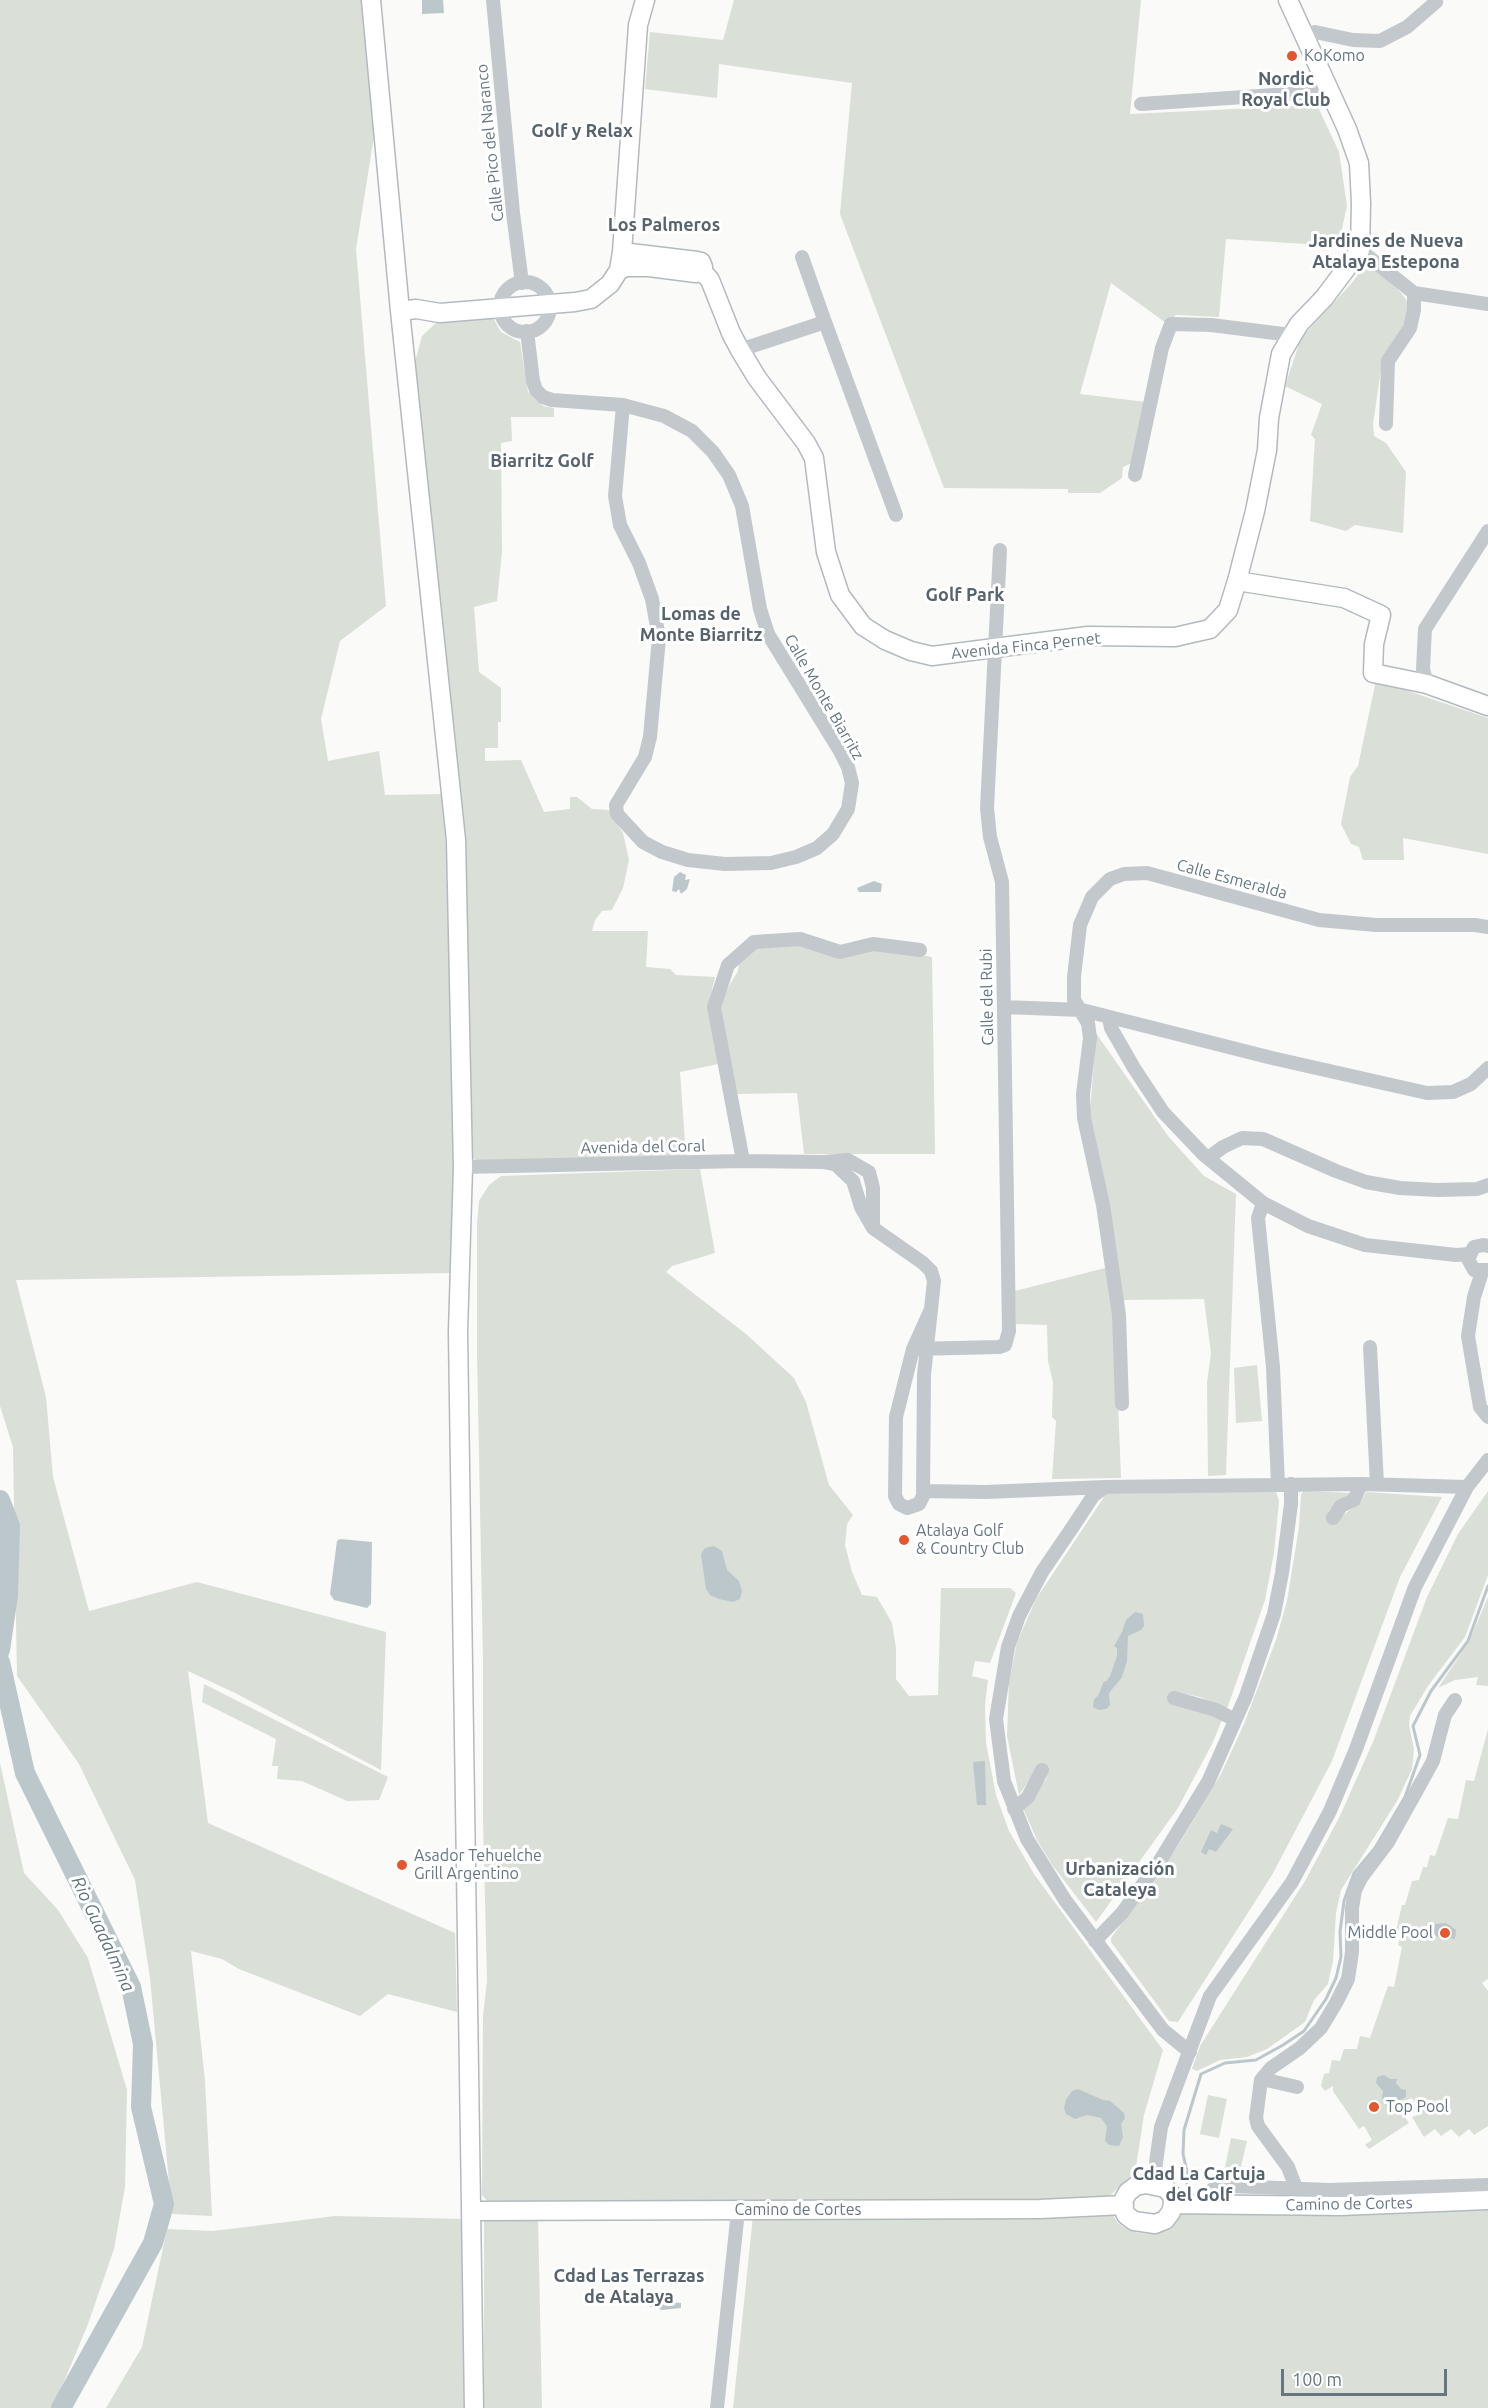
<!DOCTYPE html>
<meta charset="utf-8">
<style>
body{margin:0}
#map{position:relative;width:1488px;height:2408px;overflow:hidden;background:#fafaf8;font-family:Ubuntu,sans-serif}
canvas{display:block}
.scale{position:absolute;left:1281px;top:2369px;width:166px;height:27px;box-sizing:border-box;border:3px solid #657683;border-top:0;padding-left:8px;font-size:18px;line-height:21px;white-space:nowrap;color:#657683;-webkit-text-stroke:4px #fff;paint-order:stroke}
</style>
<div id="map">
<canvas width="1488" height="2408"></canvas>
<div class="scale">100 m</div>
</div>
<script>
const context = document.querySelector('canvas').getContext('2d');
context.lineJoin = 'round';
function paint(path, color) {
  context.fillStyle = color;
  context.fill(path, 'evenodd');
}
function shape(rows) {
  const path = new Path2D();
  for (const r of rows) {
    if (r.length === 3) {
      path.moveTo(r[0] + r[2], r[1]);
      path.arc(r[0], r[1], r[2], 0, 2 * Math.PI);
      continue;
    }
    path.moveTo(r[0], r[1]);
    for (let i = 2; i < r.length; i += 2) path.lineTo(r[i], r[i + 1]);
  }
  return path;
}
function strokePath(path, color, width, dash) {
  context.strokeStyle = color;
  context.lineWidth = width;
  context.lineCap = dash ? 'butt' : 'round';
  context.setLineDash(dash || []);
  context.stroke(path);
}
function write(font, color, halo, rows, align = 'center') {
  context.font = font + ' Ubuntu,sans-serif';
  context.lineWidth = 6;
  context.setLineDash([]);
  context.textBaseline = 'middle';
  context.strokeStyle = halo;
  context.fillStyle = color;
  for (const [text, x, y, turn = 0] of rows) {
    context.save();
    context.translate(x, y);
    context.rotate((+turn || 0) * Math.PI / 180);
    context.textAlign = isNaN(turn) ? turn : align;
    if (halo) context.strokeText(text, 0, 0);
    context.fillText(text, 0, 0);
    context.restore();
  }
}
paint(shape([
 [0,0,364,0,375,130,356,249,386,606,340,641,321,719,328,761,379,751,385,795,442,794,453,936,455,1191,453,1273,16,1280,46,1397,53,1477,89,1611,197,1582,386,1632,381,1770,235,1693,188,1671,208,1823,455,1933,457,2012,388,1994,360,2016,239,1969,222,1959,191,1951,205,2081,212,2216,172,2214,150,1978,135,1880,79,1764,17,1676,13,1447,0,1406],
 [734,0,1141,0,1130,114,1317,105,1339,152,1347,206,1338,246,1226,239,1219,317,1176,315,1166,323,1111,283,1080,394,1146,402,1134,462,1123,467,1122,478,1100,493,1068,493,1068,489,944,488,840,214,852,83,719,64,717,98,645,89,650,32,723,40],
 [1365,265,1383,274,1403,295,1412,310,1382,363,1373,424,1374,436,1386,443,1406,472,1403,533,1355,525,1346,531,1310,521,1315,439,1311,435,1322,404,1285,386,1301,338,1351,284],
 [493,318,501,332,520,342,528,392,543,406,554,408,554,417,511,417,512,441,501,443,502,552,497,601,474,607,479,672,501,688,501,722,498,722,498,748,485,748,485,761,521,760,544,812,570,809,570,797,577,797,592,809,609,810,623,833,629,860,623,888,612,910,602,911,595,920,592,931,648,931,646,967,670,969,676,975,715,977,709,1002,718,1064,680,1072,686,1156,477,1161,470,1155,415,362,422,336,437,322],
 [1376,680,1488,718,1488,854,1403,838,1404,860,1363,860,1359,847,1351,844,1341,824,1350,777,1358,766],
 [767,943,881,947,932,957,935,1154,804,1154,797,1093,735,1094,720,1001,738,971,739,961,751,950],
 [1093,1029,1168,1136,1204,1176,1236,1194,1226,1475,1208,1476,1207,1383,1211,1353,1204,1299,1122,1300,1089,1125,1095,1049],
 [700,1169,715,1253,672,1266,666,1272,746,1334,794,1378,806,1402,829,1485,853,1515,847,1524,845,1545,852,1572,862,1595,877,1597,892,1623,896,1648,896,1679,909,1696,938,1695,941,1588,1010,1588,1016,1593,990,1663,975,1661,972,1676,988,1680,985,1705,986,1743,996,1795,1009,1831,1034,1874,1163,2050,1144,2115,1135,2173,1105,2200,489,2203,482,2195,483,2016,487,1981,483,1819,483,1660,477,1354,477,1223,479,1201,489,1185,501,1176],
 [1109,1267,1115,1327,1121,1478,1052,1479,1056,1421,1052,1417,1053,1382,1048,1361,1047,1325,1016,1324,1015,1291],
 [1257,1365,1262,1421,1236,1423,1234,1368],
 [1276,1491,1279,1501,1274,1553,1265,1600,1227,1709,1200,1697,1181,1693,1170,1702,1196,1708,1222,1720,1212,1744,1178,1808,1096,1922,1053,1866,1037,1840,1023,1808,1031,1801,1046,1779,1049,1769,1037,1769,1019,1795,1007,1736,1009,1682,1017,1642,1036,1599,1106,1494],
 [1304,1491,1353,1493,1329,1510,1328,1518,1339,1518,1361,1502,1366,1492,1442,1497,1400,1577,1332,1761,1272,1875,1178,2022,1169,2021,1111,1942,1111,1938,1177,1847,1221,1774,1244,1724,1276,1640,1287,1601,1299,1527,1301,1495],
 [1488,1491,1488,1575,1465,1637,1428,1686,1410,1716,1409,1725,1414,1749,1412,1769,1397,1801,1341,1890,1336,1913,1333,1961,1328,1984,1314,2000,1305,2022,1267,2049,1247,2057,1220,2060,1197,2071,1192,2069,1200,2046,1305,1881,1339,1818,1373,1742,1427,1597,1458,1534],
 [1488,1597,1488,1686,1476,1685,1478,1677,1455,1680,1438,1688,1469,1642],
 [204,1684,388,1777,379,1800,347,1801,302,1781,277,1779,278,1766,272,1766,276,1739,202,1702],
 [1488,1729,1488,1979,1482,1983,1488,1991,1488,2126,1474,2135,1469,2129,1459,2137,1451,2129,1441,2136,1435,2129,1424,2137,1412,2117,1423,2113,1412,2098,1402,2102,1408,2114,1404,2116,1409,2123,1369,2149,1365,2145,1372,2140,1364,2126,1359,2129,1333,2091,1333,2086,1325,2091,1321,2086,1324,2074,1329,2073,1332,2060,1340,2061,1344,2049,1357,2049,1360,2036,1370,2038,1388,1986,1394,1987,1402,1947,1398,1945,1401,1933,1396,1931,1402,1905,1405,1905,1412,1881,1419,1880,1423,1867,1427,1867,1430,1855,1435,1856,1448,1818,1458,1819,1466,1780,1474,1781],
 [0,1763,24,1873,58,1910,88,1958,127,2090,125,2187,114,2249,88,2324,53,2408,0,2408],
 [1208,2095,1227,2099,1219,2138,1200,2134],
 [1231,2138,1247,2141,1239,2175,1224,2172],
 [1488,2204,1488,2408,733,2408,753,2216,1111,2212,1118,2223,1128,2230,1138,2233,1152,2234,1174,2225,1182,2213,1191,2209],
 [538,2215,542,2408,484,2408,484,2216],
 [335,2216,466,2219,467,2408,106,2408,142,2347,167,2229,213,2231]
]), '#dadfd7');
paint(shape([
 [422,0,443,0,444,13,422,14],
 [680,872,686,875,685,880,690,879,687,889,681,894,679,889,676,892,672,891,674,877],
 [874,881,882,884,881,892,859,892,857,888],
 [340,1539,372,1542,371,1604,367,1608,334,1600,330,1594,337,1541],
 [714,1546,722,1551,727,1570,739,1581,742,1591,740,1599,733,1602,719,1599,710,1595,706,1589,701,1554,705,1548],
 [1135,1612,1143,1614,1144,1626,1141,1630,1128,1636,1127,1661,1122,1677,1109,1693,1110,1705,1106,1709,1099,1710,1093,1707,1094,1699,1098,1696,1104,1681,1106,1682,1110,1676,1117,1656,1117,1648,1114,1646,1122,1632,1126,1620],
 [985,1761,986,1805,977,1805,973,1762],
 [1221,1824,1233,1829,1216,1852,1209,1849,1206,1855,1201,1852,1211,1830,1217,1833],
 [1446,1923,1456,1930,1455,1939,1433,1936,1435,1924],
 [1384,2075,1390,2079,1397,2079,1396,2083,1401,2089,1406,2090,1406,2097,1387,2107,1382,2098,1383,2091,1376,2083,1377,2077],
 [1078,2089,1103,2100,1110,2101,1124,2113,1125,2118,1121,2124,1123,2137,1119,2146,1109,2145,1105,2141,1107,2126,1101,2118,1087,2115,1075,2119,1066,2114,1064,2108,1066,2100,1072,2091],
 [643,2290,661,2301,681,2303,681,2308,662,2310,639,2303,637,2298,631,2297,631,2294]
]), '#bbc7cb');
strokePath(shape([
 [1186,2194,1188,2176,1183,2154,1184,2130,1201,2074,1225,2063,1256,2060,1283,2045,1304,2031,1326,1999,1336,1978,1341,1957,1340,1932,1344,1901,1354,1873,1375,1848,1405,1797,1420,1755,1413,1726,1431,1691,1468,1641,1488,1586]
]), '#bbc7cb', 3);
strokePath(shape([
 [0,1500,10,1526,8,1595,0,1650],
 [0,1662,25,1773,131,1987,143,2044,141,2107,164,2204,153,2243,61,2408]
]), '#bbc7cb', 20);
const secondary = shape([
 [371,0,400,311,456,840,463,1167,458,1332,474,2408],
 [619,270,626,267,649,267,696,273,700,272,703,267,701,262,697,261,622,252],
 [702,271,710,280,731,333,740,350,757,378,806,443,814,458,826,552,840,595,863,626,885,640,911,651,932,656,1088,636,1175,637,1210,629,1228,610,1237,581,1255,511,1267,450,1269,418,1281,354,1299,324,1324,298,1360,250,1361,203,1359,163,1347,129,1288,0],
 [400,311,416,309,440,313,575,302,591,299,610,284,619,270,622,252,638,25,645,0],
 [1237,581,1344,598,1381,615,1374,644,1373,673,1427,684,1488,706],
 [1146,2184,1165,2188,1172,2195,1173,2204,1171,2212,1165,2220,1155,2224,1134,2221,1126,2215,1123,2207,1124,2199,1128,2192,1136,2186,1146,2184],
 [1173,2204,1340,2206,1488,2200],
 [472,2211,1040,2209,1124,2205]
]);
strokePath(secondary, '#b3babf', 21);
strokePath(shape([
 [493,0,513,213,522,283],
 [1305,34,1315,32,1353,40,1380,41,1407,27,1436,2,1435,0],
 [1141,104,1318,92],
 [1360,250,1414,293,1414,310,1410,328,1388,361,1386,424],
 [802,257,825,322],
 [525,307,25],
 [1414,293,1488,304],
 [527,331,533,381,536,390,543,397,552,400,623,405,664,416,692,431,713,452,729,475,742,506,760,609,768,634,840,751,848,767,852,783,848,809,833,834,817,848,796,857,771,863,725,864,688,860,662,852,643,842,617,814,616,805,645,757,650,737,659,638,652,599,639,563,620,525,615,496,623,405],
 [740,350,825,322,896,515],
 [1135,475,1162,348,1171,324,1211,325,1291,335],
 [1427,684,1423,669,1425,629,1488,531],
 [1004,1007,1082,1010,1272,1058,1427,1093,1453,1092,1471,1084,1488,1068],
 [1109,1018,1111,1028,1134,1068,1163,1112,1203,1154,1263,1203,1308,1226,1365,1245,1456,1255,1469,1254],
 [1208,1158,1223,1147,1242,1138,1263,1139,1336,1171,1366,1182,1400,1188,1437,1190,1477,1189,1488,1185],
 [743,1161,714,1007,728,965,754,942,800,939,840,952,873,944,920,950],
 [824,1162,835,1164,853,1181,861,1207,873,1228,923,1263,931,1271,934,1281,931,1309,913,1349,896,1417,895,1496,899,1504,907,1508,919,1504,923,1496,924,1375,931,1309],
 [463,1167,743,1161,824,1162,848,1160,869,1172,873,1188,873,1225],
 [1263,1203,1258,1218,1273,1367,1278,1485],
 [1488,1246,1483,1245,1474,1247,1468,1259,1474,1270,1488,1270],
 [1482,1272,1474,1297,1468,1336,1480,1407,1488,1417],
 [1370,1347,1377,1484],
 [913,1349,999,1347,1005,1345,1009,1331,1002,882,990,837,987,808,1000,550],
 [1122,1404,1119,1315,1113,1274,1103,1205,1084,1118,1083,1094,1090,1038,1088,1023,1074,1000,1074,977,1080,925,1092,897,1110,879,1124,874,1147,873,1319,920,1376,925,1475,925,1488,927],
 [923,1491,986,1492,1105,1487],
 [1333,1518,1341,1506,1354,1500,1361,1484],
 [1174,1698,1216,1710,1235,1720],
 [1014,1809,1028,1797,1042,1770],
 [1095,1941,1122,1913,1161,1859,1208,1782,1246,1696,1274,1614,1282,1573,1291,1504,1291,1484],
 [1190,2052,1163,2030,1065,1900,1027,1839,1004,1781,996,1719,1008,1647,1019,1616,1042,1572,1074,1525,1093,1496,1105,1487,1361,1484,1467,1487],
 [1262,2079,1297,2087],
 [1153,2184,1161,2127,1210,1996,1292,1882,1330,1811,1356,1749,1415,1587,1467,1487,1488,1460],
 [1296,2188,1288,2167,1258,2126,1256,2118,1261,2080,1271,2068,1300,2048,1321,2028,1336,2003,1348,1979,1352,1952,1352,1908,1355,1890,1361,1878,1388,1842,1422,1781,1433,1761,1445,1715,1455,1700],
 [1211,2204,1212,2190,1221,2183,1231,2186,1328,2190,1488,2185],
 [717,2408,738,2211]
]), '#c3c8cc', 14);
strokePath(secondary, '#fff', 18);
for (const [x, y, r, color] of [
 [1292,56,6,"#e4572e"],
 [904,1540,6,"#e4572e"],
 [402,1865,6,"#e4572e"],
 [1445,1933,6,"#e4572e"],
 [1374,2107,6,"#e4572e"]
]) {
  const dot = new Path2D();
  dot.arc(x, y, r, 0, 2 * Math.PI);
  context.fillStyle = color;
  context.fill(dot);
  strokePath(dot, '#fff', 2);
}
write('16px', '#657683', '#fff', [
 ["KoKomo",1304,56],
 ["Atalaya Golf",916,1531],
 ["& Country Club",916,1549],
 ["Asador Tehuelche",414,1856],
 ["Grill Argentino",414,1874],
 ["Middle Pool",1433,1933,"right"],
 ["Top Pool",1386,2107]
], 'left');
write('16px', '#657683', '#fff', [
 ["Calle Pico del Naranco",490,143,-96],
 ["Avenida Finca Pernet",1026,646,-6],
 ["Calle Monte Biarritz",824,697,60],
 ["Calle Esmeralda",1232,879,15],
 ["Calle del Rubi",987,997,-91],
 ["Avenida del Coral",643,1147,-1],
 ["Camino de Cortes",1349,2204,-1],
 ["Camino de Cortes",798,2210]
]);
write('bold 18px', '#57646e', '#fff', [
 ["Nordic",1286,79],
 ["Royal Club",1286,100],
 ["Golf y Relax",582,131],
 ["Los Palmeros",664,225],
 ["Jardines de Nueva",1386,241],
 ["Atalaya Estepona",1386,262],
 ["Biarritz Golf",542,461],
 ["Golf Park",965,595],
 ["Lomas de",701,614],
 ["Monte Biarritz",701,635],
 ["Urbanización",1120,1869],
 ["Cataleya",1120,1890],
 ["Cdad La Cartuja",1199,2174],
 ["del Golf",1199,2195],
 ["Cdad Las Terrazas",629,2276],
 ["de Atalaya",629,2297]
]);
write('italic 18px', '#60757c', '#fff', [
 ["Rio Guadalmina",103,1934,65]
]);
</script>
